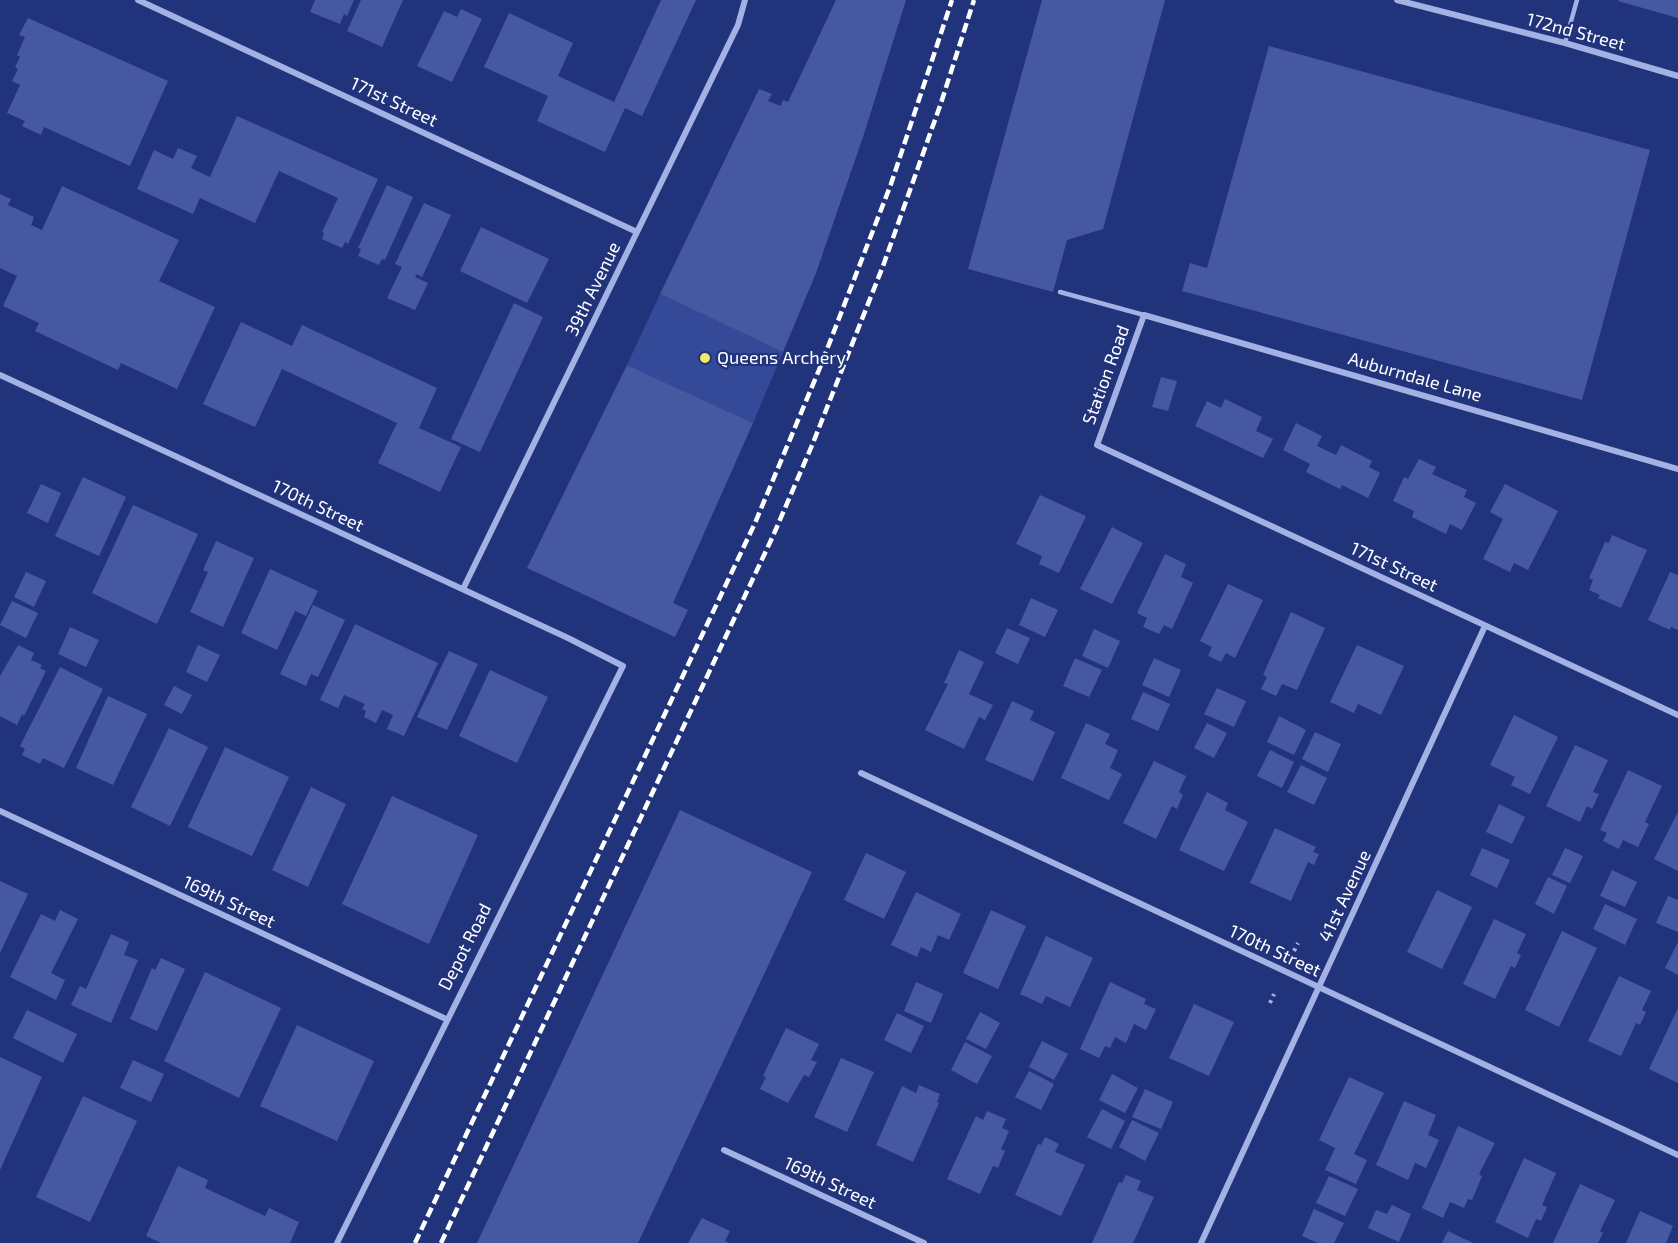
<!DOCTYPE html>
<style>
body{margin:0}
canvas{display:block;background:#21337a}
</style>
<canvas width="1678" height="1243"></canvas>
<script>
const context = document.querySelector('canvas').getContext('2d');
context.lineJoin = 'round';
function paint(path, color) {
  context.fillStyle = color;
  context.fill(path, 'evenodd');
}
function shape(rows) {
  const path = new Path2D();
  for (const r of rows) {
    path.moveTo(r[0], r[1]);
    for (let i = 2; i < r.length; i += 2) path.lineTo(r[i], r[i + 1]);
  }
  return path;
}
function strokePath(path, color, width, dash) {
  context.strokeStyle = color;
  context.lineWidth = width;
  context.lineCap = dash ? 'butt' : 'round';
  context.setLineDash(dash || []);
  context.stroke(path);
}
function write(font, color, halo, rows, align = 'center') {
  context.font = font + ' "Exo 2",sans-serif';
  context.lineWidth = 4.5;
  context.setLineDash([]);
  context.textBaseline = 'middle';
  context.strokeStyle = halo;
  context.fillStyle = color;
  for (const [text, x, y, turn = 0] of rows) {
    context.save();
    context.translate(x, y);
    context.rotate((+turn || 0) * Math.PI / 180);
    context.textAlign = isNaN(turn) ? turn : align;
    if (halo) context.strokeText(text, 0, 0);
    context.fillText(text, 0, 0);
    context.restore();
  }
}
paint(shape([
 [660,294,783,352,753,423,627,365]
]), '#344a98');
paint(shape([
 [315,0,354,0,347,16,344,14,340,24,310,12],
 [361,0,403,0,382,47,347,31],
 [661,0,696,0,642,116,625,108,605,152,537,121,548,96,484,67,509,13,573,43,558,76,614,102],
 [836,0,906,0,863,137,816,273,783,352,660,294,759,89,772,94,768,101,781,106,783,100,788,102],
 [1042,0,1165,0,1103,229,1067,240,1053,292,968,269],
 [1619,0,1678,0,1678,18,1618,1],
 [461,9,482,19,452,82,417,66,444,11,457,17],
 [28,18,168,81,130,166,44,127,41,135,22,126,25,121,7,113,20,85,12,81,18,69,15,67,20,57,17,55,25,37,19,35],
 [1269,46,1650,150,1582,400,1182,291,1190,263,1207,268],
 [237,116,378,179,348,244,345,242,342,248,322,239,324,233,322,232,338,198,279,171,255,223,200,198,193,214,137,189,154,150,173,159,178,148,197,156,191,168,210,177],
 [387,185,413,197,385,260,382,259,379,265,358,256,361,249,358,248],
 [62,186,179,240,159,281,215,307,177,389,121,363,118,370,35,331,39,323,3,306,17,276,0,268,0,194,11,199,8,205,34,217,31,225,42,230],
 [424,203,451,215,422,277,417,274,415,277,428,283,415,310,387,298,402,267,395,264],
 [481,227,549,259,527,303,460,271],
 [514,303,543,317,480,452,451,439],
 [241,322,292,346,302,325,437,388,419,428,461,447,440,492,378,463,397,423,282,369,255,427,203,404],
 [627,365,753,423,673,603,688,610,675,637,527,568],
 [1161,377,1177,381,1168,411,1152,407],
 [1225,399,1262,417,1256,431,1273,439,1263,458,1195,426,1207,401,1221,408],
 [1296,423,1322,436,1317,446,1336,455,1341,445,1372,461,1369,467,1380,473,1368,498,1342,485,1340,489,1306,472,1310,464,1283,450],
 [1419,459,1436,467,1432,474,1467,490,1464,497,1476,503,1462,530,1450,524,1446,534,1412,517,1414,511,1393,501,1404,477,1408,479],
 [83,477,126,497,99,556,55,536],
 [41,484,61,493,48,523,27,513],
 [1505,484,1558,511,1528,570,1514,563,1510,572,1483,559,1503,519,1490,512],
 [1040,495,1086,516,1059,573,1039,564,1042,556,1016,544],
 [133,505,198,534,157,624,92,593],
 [1112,527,1143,543,1112,604,1080,589],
 [1612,535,1647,550,1621,608,1598,598,1600,595,1589,590,1593,580,1589,578,1605,542,1609,543],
 [216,541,254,558,223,627,190,612,208,572,203,570],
 [1165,554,1186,564,1181,577,1193,583,1172,629,1164,625,1159,634,1143,627,1147,618,1137,613],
 [270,569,318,591,306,616,295,611,277,650,241,633],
 [26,572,46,581,34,607,14,597],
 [1670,572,1678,575,1678,630,1671,627,1670,630,1648,620],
 [1228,584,1263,600,1235,658,1226,653,1221,662,1208,656,1212,647,1200,641],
 [1031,598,1058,610,1045,637,1019,625],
 [12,601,38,613,26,638,0,625],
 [313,605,345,620,318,677,311,674,306,686,280,674],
 [1291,612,1325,628,1297,690,1282,684,1276,696,1261,689,1267,677,1263,675],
 [355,624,438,663,404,736,387,729,393,715,382,710,376,723,364,717,366,711,362,709,365,704,344,695,338,708,320,700],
 [70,627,99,640,86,667,58,654],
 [1007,628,1030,638,1018,664,995,653],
 [1094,629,1120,641,1108,668,1082,656],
 [18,645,34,653,31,660,42,665,40,668,46,671,24,716,22,714,17,725,0,716,0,676],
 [198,645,220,655,207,682,186,672],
 [1357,645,1404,666,1381,715,1358,704,1354,713,1330,702],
 [959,650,984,662,969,694,993,705,985,720,979,717,964,749,925,730,948,684,944,683],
 [449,651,478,664,447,730,417,717],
 [1075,658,1102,670,1089,697,1063,686],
 [1154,658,1181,670,1169,697,1142,685],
 [60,667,103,689,64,768,43,758,40,764,22,755,25,749,20,746],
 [490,670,548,697,517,763,459,736],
 [174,686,192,695,182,714,164,705],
 [1217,688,1246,701,1234,727,1204,714],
 [1143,692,1170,704,1158,731,1131,719],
 [108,696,147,714,113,785,76,768],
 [1012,701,1034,711,1030,720,1055,732,1033,781,985,760],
 [1514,715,1558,737,1530,794,1511,785,1515,777,1490,765],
 [1279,716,1306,730,1294,755,1267,742],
 [1086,723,1110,734,1105,744,1118,750,1110,768,1122,774,1109,800,1061,778],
 [1207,723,1227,733,1214,758,1194,748],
 [169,728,208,747,170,826,131,807],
 [1315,732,1341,744,1328,772,1302,759],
 [1575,745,1608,760,1593,792,1599,794,1592,809,1587,806,1580,822,1546,806],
 [225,747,289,777,252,856,188,827],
 [1270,750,1294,762,1282,788,1257,776],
 [1154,761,1186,776,1179,792,1183,795,1177,809,1172,806,1156,839,1123,823],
 [1301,765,1327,778,1314,805,1287,792],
 [1628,770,1662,786,1645,822,1649,824,1638,847,1623,840,1619,849,1603,841,1607,833,1600,830],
 [311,787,346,804,308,887,272,870],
 [1207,792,1228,803,1225,810,1248,822,1224,871,1179,850],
 [392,796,478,835,429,944,342,904],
 [1499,804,1525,817,1512,844,1486,832],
 [680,810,812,872,638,1243,477,1243],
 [1678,812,1678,871,1654,859],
 [1275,828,1316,847,1313,852,1319,854,1314,865,1308,862,1291,901,1250,883],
 [1482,848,1510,860,1497,888,1470,875],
 [1565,848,1583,856,1570,883,1552,875],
 [866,853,906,872,884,919,844,900],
 [1612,870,1637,882,1625,907,1600,896],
 [1548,877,1567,886,1554,914,1535,904],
 [0,881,28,894,0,953],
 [1437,890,1472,907,1442,969,1407,952],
 [916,892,961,914,949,940,938,935,931,952,921,947,917,957,891,945],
 [1668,896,1678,900,1678,932,1656,923],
 [1605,904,1637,919,1625,945,1593,929],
 [60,910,78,919,51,973,65,980,56,1000,10,977,41,914,55,921],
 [991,910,1026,926,998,989,963,973],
 [1494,919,1526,934,1517,953,1521,955,1515,968,1511,966,1495,999,1463,984],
 [1562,931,1597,948,1559,1027,1525,1010],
 [111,934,129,942,124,955,138,960,111,1023,71,1005,80,986,86,989],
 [1046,936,1093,958,1070,1007,1046,996,1042,1004,1020,994],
 [1678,942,1678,975,1665,968],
 [161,958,185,969,157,1031,130,1019,152,968,155,970],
 [205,972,281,1008,239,1098,164,1061],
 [1619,976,1651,991,1642,1010,1646,1012,1640,1025,1636,1023,1621,1056,1588,1041],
 [916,982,943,994,931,1023,904,1011],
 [1110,982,1146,999,1144,1004,1156,1009,1146,1030,1134,1024,1126,1043,1115,1037,1110,1048,1105,1046,1099,1058,1080,1049],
 [1194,1004,1234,1022,1209,1076,1169,1058],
 [1678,1008,1678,1083,1649,1069],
 [27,1010,77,1034,63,1063,13,1038],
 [980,1012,1000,1023,986,1049,966,1039],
 [897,1013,924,1026,911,1053,884,1040],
 [297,1025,374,1061,337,1141,260,1106],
 [786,1028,819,1044,811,1060,817,1062,809,1077,804,1075,788,1103,760,1089,766,1077,763,1076],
 [1042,1041,1068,1054,1054,1080,1029,1067],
 [965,1042,992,1056,977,1084,951,1070],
 [0,1057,42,1077,0,1170],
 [841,1058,874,1072,847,1132,814,1117],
 [133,1060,164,1074,151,1102,120,1088],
 [1029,1071,1054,1084,1041,1110,1015,1097],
 [1112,1074,1138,1088,1125,1113,1099,1100],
 [1349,1077,1384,1093,1354,1154,1367,1160,1356,1184,1325,1170,1335,1148,1319,1140],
 [919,1085,940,1094,937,1102,939,1103,913,1162,876,1145,902,1086,916,1093],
 [1145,1089,1173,1102,1161,1129,1132,1117],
 [83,1096,137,1121,90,1222,36,1197],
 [1404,1101,1436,1115,1428,1135,1439,1140,1426,1168,1415,1163,1408,1180,1376,1165],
 [1102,1109,1125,1121,1111,1149,1087,1137],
 [987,1111,1006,1119,1002,1128,1009,1131,1001,1149,1005,1151,998,1168,993,1166,980,1194,947,1179,976,1116,983,1120],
 [1132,1120,1159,1133,1145,1161,1119,1147],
 [1458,1126,1495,1143,1479,1174,1482,1176,1472,1200,1468,1199,1464,1208,1450,1202,1443,1218,1422,1208],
 [1045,1137,1059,1144,1055,1152,1085,1165,1061,1216,1015,1195,1038,1144,1041,1145],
 [1524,1158,1556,1173,1542,1205,1547,1207,1541,1221,1536,1219,1528,1238,1495,1222],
 [178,1166,208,1180,205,1188,265,1216,269,1208,299,1222,290,1243,161,1243,146,1236],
 [1126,1175,1141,1181,1137,1190,1154,1197,1133,1243,1092,1243,1119,1182,1122,1183],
 [1329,1176,1358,1189,1345,1216,1316,1203],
 [1580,1184,1615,1200,1600,1231,1603,1233,1598,1243,1553,1243],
 [1392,1205,1411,1214,1399,1242,1368,1228,1376,1210,1387,1214],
 [1314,1209,1344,1223,1334,1243,1318,1243,1302,1236],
 [1640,1211,1673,1226,1666,1243,1626,1243],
 [702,1218,730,1231,725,1241,729,1243,688,1243],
 [1448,1231,1473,1243,1442,1243]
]), '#4658a1');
strokePath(shape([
 [1294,951,1298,943],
 [1270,1003,1274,994]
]), '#a3b1e5', 4, [3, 4.5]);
strokePath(shape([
 [1565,43,1577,0],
 [1060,292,1144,315]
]), '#a3b1e5', 4.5);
strokePath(shape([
 [138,0,637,232],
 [1397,0,1565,43,1678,76],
 [0,375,568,638,623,666,337,1243],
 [1678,469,1144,315,1097,445,1678,715],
 [463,589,738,25,745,0],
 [861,773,1678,1155],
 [0,811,446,1019],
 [724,1150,924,1243],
 [1201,1243,1485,626]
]), '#a3b1e5', 6);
strokePath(shape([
 [415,1243,755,523,819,370,891,184,952,0],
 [441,1243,773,536,813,443,883,266,941,103,974,0]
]), '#fff', 4.5, [10, 4.5]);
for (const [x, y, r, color] of [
 [705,358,6,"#f2ea64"]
]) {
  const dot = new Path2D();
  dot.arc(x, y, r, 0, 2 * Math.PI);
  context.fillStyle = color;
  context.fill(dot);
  strokePath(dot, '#21337a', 2);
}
write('18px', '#fff', '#21337a', [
 ["172nd Street",1576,32,15],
 ["171st Street",394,102,25],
 ["39th Avenue",593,289,-64],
 ["Station Road",1106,375,-70],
 ["Auburndale Lane",1415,377,16],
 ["170th Street",318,506,25],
 ["171st Street",1394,567,25],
 ["41st Avenue",1345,896,-65],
 ["169th Street",229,902,25],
 ["Depot Road",465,947,-63],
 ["170th Street",1275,951,25],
 ["169th Street",830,1183,25]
]);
write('18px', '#fff', '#21337a', [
 ["Queens Archery",717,358]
], 'left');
</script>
